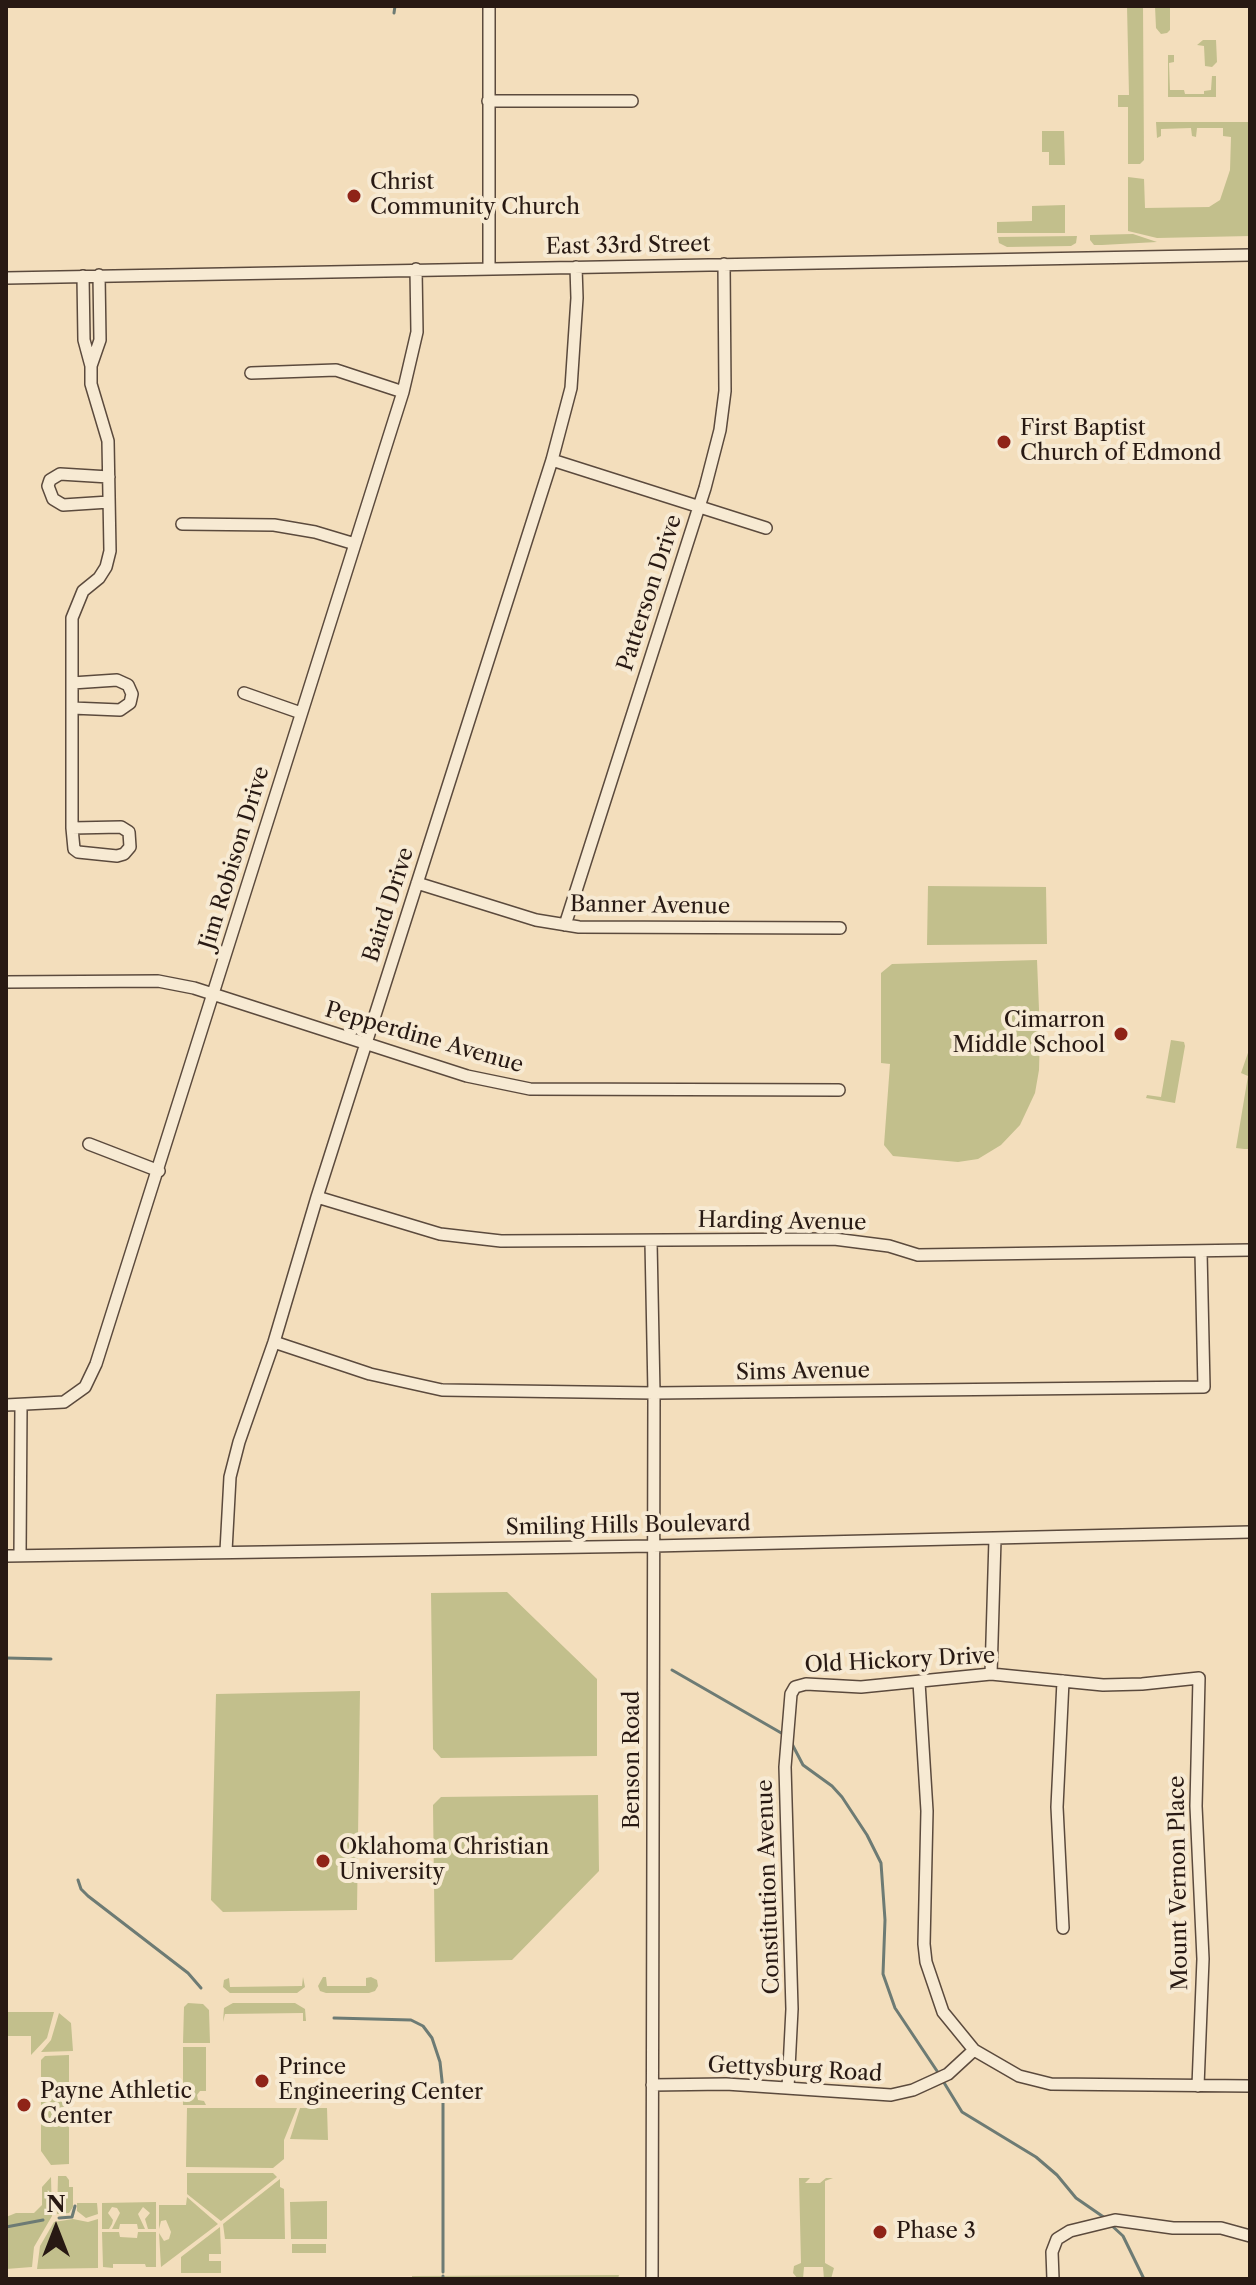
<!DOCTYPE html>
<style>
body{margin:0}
#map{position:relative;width:1256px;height:2285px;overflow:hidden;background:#f3debc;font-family:"Libre Caslon Text",serif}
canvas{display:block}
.frame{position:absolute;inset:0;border:8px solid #281913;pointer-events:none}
.north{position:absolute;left:16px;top:2189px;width:80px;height:80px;-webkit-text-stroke:6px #f7ead3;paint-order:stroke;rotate:0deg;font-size:22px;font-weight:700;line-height:32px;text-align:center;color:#281913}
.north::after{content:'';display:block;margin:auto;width:28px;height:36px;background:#281913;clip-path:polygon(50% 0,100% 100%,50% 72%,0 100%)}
</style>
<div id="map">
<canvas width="1256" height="2285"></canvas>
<div class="frame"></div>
<div class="north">N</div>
</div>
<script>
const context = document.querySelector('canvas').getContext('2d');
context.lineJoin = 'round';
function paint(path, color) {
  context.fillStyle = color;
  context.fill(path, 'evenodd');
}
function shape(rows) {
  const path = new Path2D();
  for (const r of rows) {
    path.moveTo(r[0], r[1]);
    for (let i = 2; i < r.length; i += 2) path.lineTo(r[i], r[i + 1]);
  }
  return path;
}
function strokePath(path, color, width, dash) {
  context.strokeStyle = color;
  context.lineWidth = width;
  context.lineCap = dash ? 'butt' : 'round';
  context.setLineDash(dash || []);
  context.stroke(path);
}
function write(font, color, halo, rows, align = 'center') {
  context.font = font + ' "Libre Caslon Text",serif';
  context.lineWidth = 8;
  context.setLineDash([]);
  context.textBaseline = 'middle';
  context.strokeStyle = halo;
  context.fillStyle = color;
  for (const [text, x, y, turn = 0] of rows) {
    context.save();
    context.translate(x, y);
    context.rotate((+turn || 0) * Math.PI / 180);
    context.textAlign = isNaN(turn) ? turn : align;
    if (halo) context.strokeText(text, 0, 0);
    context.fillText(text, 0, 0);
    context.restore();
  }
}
paint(shape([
 [1127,6,1143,6,1144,160,1140,164,1128,164,1128,107,1118,107,1118,95,1129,95],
 [1155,6,1170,6,1170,30,1167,33,1161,34,1156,28],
 [1203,40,1216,40,1217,62,1212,67,1205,66,1204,46,1197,45],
 [1168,55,1174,55,1174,62,1169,63,1170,90,1184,90,1185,94,1204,94,1204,91,1211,90,1212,76,1216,76,1216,97,1168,97],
 [1156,122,1250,122,1250,236,1157,238,1128,231,1128,177,1144,179,1145,208,1209,207,1220,200,1230,170,1231,137,1223,136,1223,128,1197,128,1196,137,1192,136,1191,128,1161,129,1161,136,1157,138],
 [1042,131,1064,131,1065,165,1049,165,1049,152,1042,152],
 [1065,205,1065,233,997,233,997,222,1032,221,1032,206],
 [1133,234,1157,242,1102,245,1094,245,1090,240,1090,235],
 [1077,236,1076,243,1071,246,1007,247,999,243,998,237],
 [928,886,1046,887,1047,944,927,945],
 [1037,960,1040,1034,1039,1070,1035,1093,1020,1125,1001,1145,978,1159,958,1162,893,1156,884,1145,890,1064,881,1063,881,973,892,964],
 [1171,1040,1184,1042,1185,1046,1175,1103,1146,1098,1147,1095,1161,1097],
 [1250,1047,1250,1149,1244,1149,1236,1148,1248,1076,1241,1073],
 [507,1592,597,1679,597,1756,441,1758,433,1749,431,1593],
 [360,1691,357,1910,223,1912,211,1900,216,1694],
 [598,1795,599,1871,512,1960,435,1962,433,1805,441,1797],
 [303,1977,305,1987,297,1993,230,1993,223,1987,224,1980,229,1978,230,1987,302,1986],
 [323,1977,326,1977,327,1986,366,1986,366,1978,371,1977,377,1980,378,1986,375,1991,369,1993,326,1993,320,1991,318,1986],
 [188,2003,203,2004,209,2010,210,2043,183,2043,184,2007],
 [233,2003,295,2003,305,2009,306,2021,303,2021,303,2013,225,2014,223,2022,224,2008],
 [6,2012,54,2012,47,2038,31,2055,31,2036,6,2036],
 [59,2013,71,2023,73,2051,41,2052,51,2040],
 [183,2047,206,2047,206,2091,200,2091,197,2095,198,2100,204,2101,206,2105,183,2105],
 [69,2055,69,2164,51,2165,41,2151,41,2060,45,2056],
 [187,2108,297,2108,284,2140,284,2159,273,2168,186,2167],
 [300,2108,327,2108,328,2140,290,2139],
 [187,2173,273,2173,277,2177,221,2221,187,2194],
 [58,2176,66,2176,69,2180,69,2187,73,2187,73,2207,69,2213,57,2214],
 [51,2177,52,2216,34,2247,32,2267,6,2269,6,2217,16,2213,34,2213,42,2205,42,2187],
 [799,2178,810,2178,805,2183,820,2183,826,2178,833,2178,825,2181,825,2263,834,2268,831,2279,824,2279,823,2267,804,2267,803,2279,798,2279,793,2273,794,2266,801,2263],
 [280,2179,280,2187,284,2189,285,2239,225,2239,223,2224],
 [187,2197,218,2224,161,2267,159,2233,164,2241,169,2239,171,2232,166,2220,161,2221,159,2229,159,2205,186,2205],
 [327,2201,327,2239,291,2239,290,2202],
 [156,2202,156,2229,148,2229,145,2219,150,2213,143,2207,138,2214,145,2229,138,2229,137,2224,120,2224,119,2229,112,2229,120,2213,117,2208,112,2207,108,2213,113,2220,112,2224,109,2229,102,2229,102,2203],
 [77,2203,97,2203,98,2214,86,2218,77,2211],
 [73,2219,88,2222,98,2219,98,2268,37,2269,40,2246,54,2222],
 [220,2227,221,2254,209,2254,209,2261,221,2261,221,2273,181,2273,181,2257],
 [102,2232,119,2232,120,2237,137,2238,138,2232,156,2232,156,2267,146,2267,145,2264,113,2264,113,2268,103,2267],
 [326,2244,326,2253,292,2253,292,2244],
 [619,2275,618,2279,412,2279,412,2276]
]), '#c2bf8c');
strokePath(shape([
 [394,13,395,6],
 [6,1658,51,1659],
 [672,1670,783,1734],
 [791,1742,803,1765,832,1786,842,1797,867,1835,881,1863,885,1920,883,1974,895,2008,939,2074],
 [78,1880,81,1889,88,1896,188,1973,201,1988],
 [334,2018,411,2020,423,2026,432,2038,440,2062,443,2090,443,2272],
 [943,2081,962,2112,1036,2157,1057,2175,1076,2198,1105,2218],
 [59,2218,72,2217,75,2206],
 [1110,2224,1123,2236,1144,2279],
 [6,2227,43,2220],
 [443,2276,443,2279]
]), '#6d7b74', 3);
const minor = shape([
 [488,101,632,101],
 [489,268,489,6],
 [6,278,1250,255],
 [91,366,100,340,99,275],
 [251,373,336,370,403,392],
 [552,460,766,528],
 [109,477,60,474,50,480,48,486,53,499,63,505,109,502],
 [182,524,274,525,315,532,355,544],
 [72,683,117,680,128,685,132,694,130,703,120,710,72,708],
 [244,693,301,713],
 [72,828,74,849,78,852,117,856,124,854,130,847,129,832,121,827,72,828,72,618,83,591,99,578,106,567,110,551,108,441,91,384,91,366,84,340,83,276],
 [417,883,536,920,579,927,840,928],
 [565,925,705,488,720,430,725,391,724,264],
 [6,982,158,981,194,988,467,1076,530,1089,839,1090],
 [89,1144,159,1171],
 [317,1197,440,1234,501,1241,834,1239,889,1246,918,1255,1250,1250],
 [651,1242,654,1393,652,2279],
 [274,1342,370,1374,442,1390,654,1393,1204,1387,1201,1252],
 [6,1405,64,1402,85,1387,96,1364,403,392,417,332,416,269],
 [226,1551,230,1477,239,1442,274,1342,317,1197,552,460,571,388,577,298,576,267],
 [20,1555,21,1406],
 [6,1556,653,1546,1250,1532],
 [991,1674,995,1539],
 [1063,1681,1057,1807,1063,1928],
 [919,1682,927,1811,924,1944,926,1962,943,2012,974,2050],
 [652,2085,726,2084,891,2095,913,2090,948,2074,974,2050,1019,2076,1051,2084,1250,2086],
 [788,2088,792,2009,785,1767,791,1694,795,1687,806,1684,861,1687,991,1674,1103,1685,1142,1684,1199,1678,1196,1806,1203,1959,1198,2086],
 [1053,2279,1052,2252,1057,2239,1070,2231,1115,2220,1173,2228,1221,2228,1250,2236]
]);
strokePath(minor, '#5b4a3d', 14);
strokePath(minor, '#f7ead3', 11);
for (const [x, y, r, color] of [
 [354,196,8,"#8f2418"],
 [1004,442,8,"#8f2418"],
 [1121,1034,8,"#8f2418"],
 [323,1861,8,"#8f2418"],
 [262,2081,8,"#8f2418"],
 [24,2105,8,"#8f2418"],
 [880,2232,8,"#8f2418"]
]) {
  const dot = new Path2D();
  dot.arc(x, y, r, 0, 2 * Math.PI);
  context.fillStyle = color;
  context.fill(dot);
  strokePath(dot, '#f7ead3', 3);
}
write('22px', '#281913', '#f7ead3', [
 ["Christ",370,183],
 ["Community Church",370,208],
 ["First Baptist",1020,429],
 ["Church of Edmond",1020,454],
 ["Cimarron",1105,1021,"right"],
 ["Middle School",1105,1046,"right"],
 ["Oklahoma Christian",339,1848],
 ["University",339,1873],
 ["Prince",278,2068],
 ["Engineering Center",278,2093],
 ["Payne Athletic",40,2092],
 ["Center",40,2117],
 ["Phase 3",896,2232]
], 'left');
write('22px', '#281913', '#f7ead3', [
 ["East 33rd Street",628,246,-1],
 ["Patterson Drive",650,593,-72],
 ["Jim Robison Drive",235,858,-73],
 ["Baird Drive",389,905,-72],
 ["Banner Avenue",650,906,1],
 ["Pepperdine Avenue",424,1038,16],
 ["Harding Avenue",782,1222,1],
 ["Sims Avenue",803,1372,-1],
 ["Smiling Hills Boulevard",628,1526,-1],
 ["Old Hickory Drive",900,1661,-3],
 ["Benson Road",633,1760,-90],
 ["Mount Vernon Place",1179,1883,-91],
 ["Constitution Avenue",769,1887,-92],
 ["Gettysburg Road",795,2070,3]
]);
</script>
